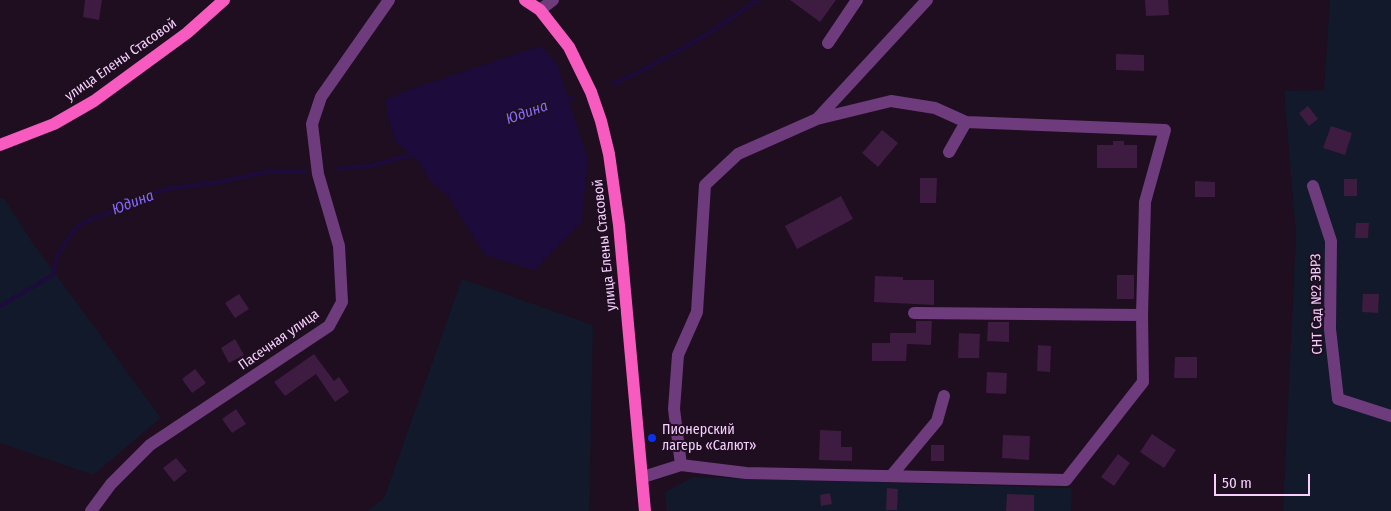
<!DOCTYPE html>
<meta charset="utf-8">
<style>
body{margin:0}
#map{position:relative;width:1391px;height:511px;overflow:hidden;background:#1e0e20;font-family:"Fira Sans Condensed",sans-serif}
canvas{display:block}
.scale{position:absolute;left:1214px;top:474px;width:96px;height:22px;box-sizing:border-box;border:2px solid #f6cffd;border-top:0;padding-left:6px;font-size:15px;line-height:18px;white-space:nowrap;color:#f6cffd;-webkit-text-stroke:4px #1e0e20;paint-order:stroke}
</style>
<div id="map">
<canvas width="1391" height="511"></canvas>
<div class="scale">50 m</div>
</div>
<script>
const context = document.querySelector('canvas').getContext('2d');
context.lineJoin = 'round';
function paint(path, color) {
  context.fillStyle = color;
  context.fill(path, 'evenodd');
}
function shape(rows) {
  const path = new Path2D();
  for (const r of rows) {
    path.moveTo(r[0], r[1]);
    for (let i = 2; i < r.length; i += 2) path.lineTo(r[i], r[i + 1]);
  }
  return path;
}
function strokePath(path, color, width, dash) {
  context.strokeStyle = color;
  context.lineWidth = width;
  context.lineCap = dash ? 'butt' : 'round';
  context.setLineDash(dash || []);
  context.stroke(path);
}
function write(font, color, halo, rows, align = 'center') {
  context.font = font + ' "Fira Sans Condensed",sans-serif';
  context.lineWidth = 4;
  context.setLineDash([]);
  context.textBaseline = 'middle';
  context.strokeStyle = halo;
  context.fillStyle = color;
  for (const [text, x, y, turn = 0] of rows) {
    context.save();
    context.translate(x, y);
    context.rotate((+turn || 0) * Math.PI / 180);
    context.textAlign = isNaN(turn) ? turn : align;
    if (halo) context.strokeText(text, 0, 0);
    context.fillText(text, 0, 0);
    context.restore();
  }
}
paint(shape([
 [1330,0,1391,0,1391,511,1283,511,1296,235,1284,91,1324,90],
 [4,198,32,242,161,418,93,475,0,443,0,199],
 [462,279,593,325,589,511,367,511,384,498],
 [693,477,1072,488,1071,511,667,511,665,492]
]), '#11192a');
paint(shape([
 [541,46,557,64,588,160,581,223,535,270,485,255,448,196,429,180,420,163,395,141,388,117,386,100,403,92]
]), '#1d0b3c');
strokePath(shape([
 [613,84,643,70,703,37,758,0],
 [566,100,573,97],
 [338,169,369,166,416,154],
 [0,306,53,275,57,256,75,229,89,220,130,205,157,192,172,188,220,182,266,172,306,172]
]), '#1d0b3c', 4);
paint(shape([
 [85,0,102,0,99,20,83,17],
 [790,0,836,0,820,22],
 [1145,0,1168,0,1169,15,1146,16],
 [1116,54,1144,55,1144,71,1116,70],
 [1308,106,1318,119,1309,126,1299,113],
 [1331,126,1352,133,1345,155,1323,148],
 [882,130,898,143,878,167,862,153],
 [1113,141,1124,141,1124,145,1137,145,1137,168,1097,168,1097,145,1113,145],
 [920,178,937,178,936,203,920,203],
 [1344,179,1357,179,1357,196,1344,196],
 [1195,181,1215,182,1215,197,1195,197],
 [841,196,853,219,797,249,785,226],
 [1356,223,1369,223,1368,238,1355,238],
 [1117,275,1134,275,1134,299,1117,299],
 [875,276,903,277,903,280,934,280,934,305,874,302],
 [239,294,249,309,235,318,225,303],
 [1363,294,1379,294,1378,313,1362,312],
 [916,321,932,321,931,345,907,344,906,361,872,361,872,343,890,343,890,333,916,333],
 [988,322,1009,322,1009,342,987,341],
 [959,333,980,334,979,358,958,358],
 [235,339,244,355,229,363,221,348],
 [1038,345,1051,346,1050,372,1037,371],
 [314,354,334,381,339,377,349,392,335,402,316,374,285,396,274,382],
 [1175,357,1197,357,1197,378,1174,378],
 [195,369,206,383,192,393,182,379],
 [987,372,1007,373,1006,394,986,393],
 [236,409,246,424,232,433,222,419],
 [820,430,841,431,841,447,852,447,852,461,819,460],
 [1152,434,1176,450,1164,468,1140,452],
 [1003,435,1030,436,1029,460,1002,458],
 [931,445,944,445,944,461,931,461],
 [1118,454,1130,463,1114,486,1101,477],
 [176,458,187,471,174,482,163,468],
 [887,488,898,489,897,510,886,510],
 [830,493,832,504,821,506,820,495],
 [1007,494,1034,495,1034,511,1006,511]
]), '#3e1b40');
strokePath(shape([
 [540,10,553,0],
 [828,43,857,0],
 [817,119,927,0],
 [949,152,966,122],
 [1313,186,1331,241,1330,329,1338,399,1391,416],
 [914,313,1142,315],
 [891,476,937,421,944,396],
 [643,477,681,465,674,409,678,355,697,312,705,185,738,154,817,119,891,101,935,108,966,122,1165,130,1145,202,1142,315,1143,382,1066,480,746,473,681,465],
 [91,511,111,484,150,445,329,326,342,302,339,246,318,174,312,124,321,97,389,0]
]), '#6e3b7d', 12);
strokePath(shape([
 [525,0,540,10,569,47,591,92,601,121,609,154,619,225,645,511],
 [0,145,54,124,94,101,187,33,224,0]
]), '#f85bc0', 12);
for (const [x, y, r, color] of [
 [652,438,5,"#0a31ed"]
]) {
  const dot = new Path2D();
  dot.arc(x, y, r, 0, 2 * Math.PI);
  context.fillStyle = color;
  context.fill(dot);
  strokePath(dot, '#1e0e20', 2);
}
write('14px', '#f6cffd', '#1e0e20', [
 ["улица Елены Стасовой",121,60,-35],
 ["улица Елены Стасовой",605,245,-96],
 ["СНТ Сад №2 ЭВРЗ",1317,304,-91],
 ["Пасечная улица",279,340,-35]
]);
write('14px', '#f6cffd', '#1e0e20', [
 ["Пионерский",662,430],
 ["лагерь «Салют»",662,446]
], 'left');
write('italic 15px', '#856af8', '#1e0e20', [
 ["Юдина",527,113,-20],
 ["Юдина",133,203,-21]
]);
</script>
